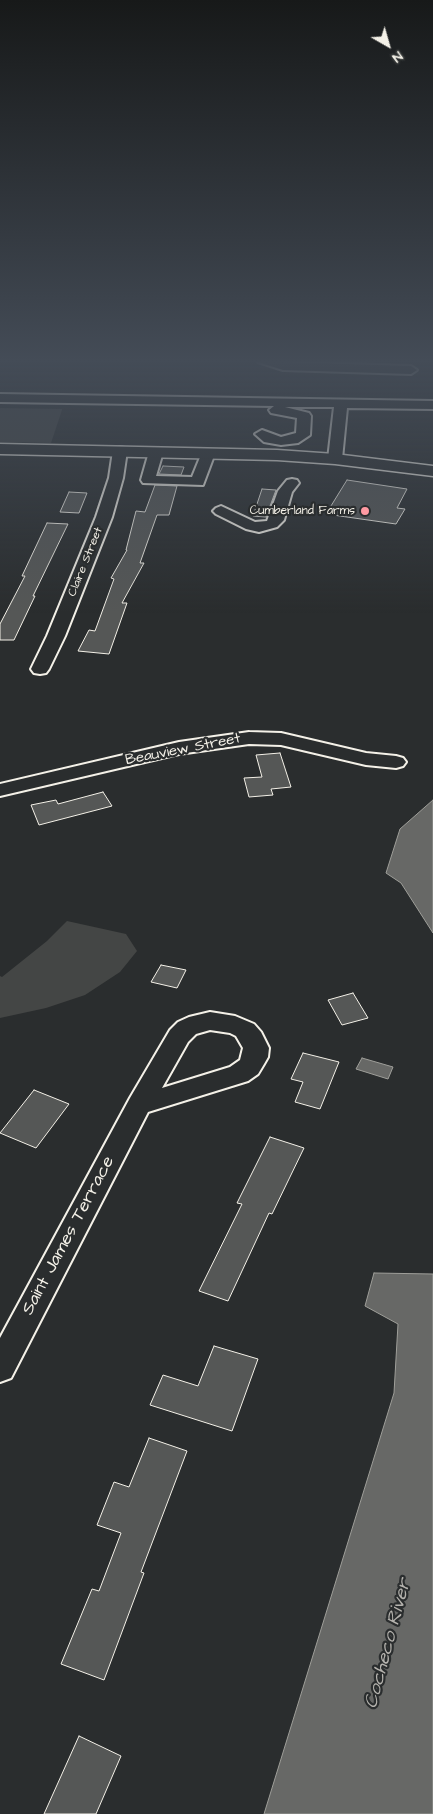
<!DOCTYPE html>
<style>
body{margin:0}
#map{position:relative;width:433px;height:1814px;overflow:hidden;background:#2a2d2e;font-family:"Architects Daughter",sans-serif}
canvas{display:block}
.north{position:absolute;left:363px;top:20px;width:50px;height:50px;-webkit-text-stroke:4px #2a2d2e;paint-order:stroke;rotate:142deg;font-size:14px;font-weight:700;line-height:20px;text-align:center;color:#f4f1e8}
.north::after{content:'';display:block;margin:auto;width:18px;height:22px;background:#f4f1e8;clip-path:polygon(50% 0,100% 100%,50% 72%,0 100%)}
</style>
<div id="map">
<canvas width="433" height="1814"></canvas>
<div class="north">N</div>
</div>
<script>
const context = document.querySelector('canvas').getContext('2d');
context.lineJoin = 'round';
function paint(path, color) {
  context.fillStyle = color;
  context.fill(path, 'evenodd');
}
function shape(rows) {
  const path = new Path2D();
  for (const r of rows) {
    path.moveTo(r[0], r[1]);
    for (let i = 2; i < r.length; i += 2) path.lineTo(r[i], r[i + 1]);
  }
  return path;
}
function strokePath(path, color, width, dash) {
  context.strokeStyle = color;
  context.lineWidth = width;
  context.lineCap = dash ? 'butt' : 'round';
  context.setLineDash(dash || []);
  context.stroke(path);
}
function write(font, color, halo, rows, align = 'center') {
  context.font = font + ' "Architects Daughter",sans-serif';
  context.lineWidth = 4.5;
  context.setLineDash([]);
  context.textBaseline = 'middle';
  context.strokeStyle = halo;
  context.fillStyle = color;
  for (const [text, x, y, turn = 0] of rows) {
    context.save();
    context.translate(x, y);
    context.rotate((+turn || 0) * Math.PI / 180);
    context.textAlign = isNaN(turn) ? turn : align;
    if (halo) context.strokeText(text, 0, 0);
    context.fillText(text, 0, 0);
    context.restore();
  }
}
paint(shape([
 [0,408,62,409,62,410,51,443,0,442],
 [67,921,126,934,137,951,120,972,85,995,46,1008,0,1018,0,976,2,977,47,941]
]), '#444645');
const water = shape([
 [433,800,433,933,401,883,386,873,400,829,433,800],
 [362,1058,393,1067,388,1079,356,1069,362,1058],
 [374,1273,433,1274,433,1814,264,1814,394,1393,398,1324,365,1306,374,1273]
]);
paint(water, '#676866');
strokePath(water, '#9f9f9a', 1);
const building = shape([
 [163,466,184,467,181,475,159,474,163,466],
 [347,480,407,489,397,508,405,509,396,524,326,514,347,480],
 [155,485,177,486,169,515,157,515,140,563,144,563,122,603,127,603,109,654,78,651,89,630,95,631,114,579,111,578,127,550,126,550,136,511,145,512,155,485],
 [262,489,276,490,266,517,253,516,262,489],
 [69,492,87,493,79,513,60,512,69,492],
 [47,523,68,524,33,596,35,596,14,640,0,640,0,624,25,576,22,576,47,523],
 [280,753,291,787,271,789,273,795,249,797,244,778,262,777,256,755,280,753],
 [103,792,112,806,39,825,31,805,56,800,58,804,103,792],
 [161,965,186,970,177,988,151,982,161,965],
 [353,993,368,1018,342,1025,328,1000,353,993],
 [303,1053,339,1062,320,1109,295,1102,303,1082,291,1079,303,1053],
 [34,1090,69,1104,36,1148,0,1133,34,1090],
 [270,1137,304,1148,272,1214,269,1213,228,1301,199,1291,242,1204,237,1203,270,1137],
 [214,1346,258,1359,232,1431,150,1405,163,1375,198,1386,214,1346],
 [149,1438,187,1451,141,1572,144,1573,104,1680,61,1664,92,1589,99,1591,121,1533,97,1525,114,1482,129,1487,149,1438],
 [79,1736,121,1756,96,1814,44,1814,79,1736]
]);
paint(building, '#555756');
strokePath(building, '#f4f1e8', 1);
const minor = shape([
 [256,359,275,359,284,362,411,366,417,370,411,374,283,370,258,362,256,359],
 [0,394,433,401,433,409,347,408,342,459,340,462,335,463,330,462,328,459,334,407,285,407,309,413,311,416,310,435,298,443,281,445,264,442,255,434,262,430,281,437,296,433,297,418,271,413,269,410,274,406,0,402,0,394],
 [120,447,125,448,127,451,123,478,112,517,65,636,49,669,46,673,40,674,34,673,31,669,47,636,96,517,109,478,113,451,115,448,120,447],
 [156,448,161,449,163,452,156,476,192,477,203,450,213,450,215,453,203,485,143,483,141,480,149,452,151,449,156,448],
 [292,479,297,480,299,483,292,492,284,520,277,527,259,532,246,529,216,514,213,511,216,508,221,506,255,522,267,521,278,491,287,480,292,479],
 [249,732,281,733,366,753,396,756,403,758,406,762,403,766,396,768,366,765,281,745,249,744,179,754,0,796,0,784,179,742,249,732],
 [210,1012,235,1016,254,1024,261,1032,269,1048,268,1057,264,1064,258,1074,248,1081,148,1112,11,1378,0,1382,0,1338,130,1098,170,1030,178,1022,189,1017,210,1012],
 [210,1030,230,1033,236,1036,243,1048,240,1060,230,1067,162,1088,188,1042,196,1034,210,1030]
]);
const major = shape([
 [0,444,277,450,335,454,433,466,433,476,335,464,277,460,0,454,0,444]
]);
strokePath(minor, '#f4f1e8', 4);
strokePath(major, '#f4f1e8', 3);
paint(minor, '#2a2d2e');
paint(major, '#2a2d2e');
const sky = context.createLinearGradient(0, 0, 0, 613);
sky.addColorStop(0, '#171919');
sky.addColorStop(0.59, '#444c57');
sky.addColorStop(1, '#444c5700');
context.fillStyle = sky;
context.fillRect(0, 0, 433, 613);
for (const [x, y, r, color] of [
 [365,511,5,"#ff9aa2"]
]) {
  const dot = new Path2D();
  dot.arc(x, y, r, 0, 2 * Math.PI);
  context.fillStyle = color;
  context.fill(dot);
  strokePath(dot, '#2a2d2e', 2);
}
write('12px', '#f4f1e8', '#2a2d2e', [
 ["Cumberland Farms",355,511]
], 'right');
write('12px', '#f4f1e8', '#2a2d2e', [
 ["Claire Street",86,562,-68]
]);
write('15px', '#f4f1e8', '#2a2d2e', [
 ["Beauview Street",183,750,-11]
]);
write('18px', '#f4f1e8', '#2a2d2e', [
 ["Saint James Terrace",69,1236,-62]
]);
write('italic 19px', '#b5b3ae', '#2a2d2e', [
 ["Cocheco River",389,1644,-75]
]);
</script>
